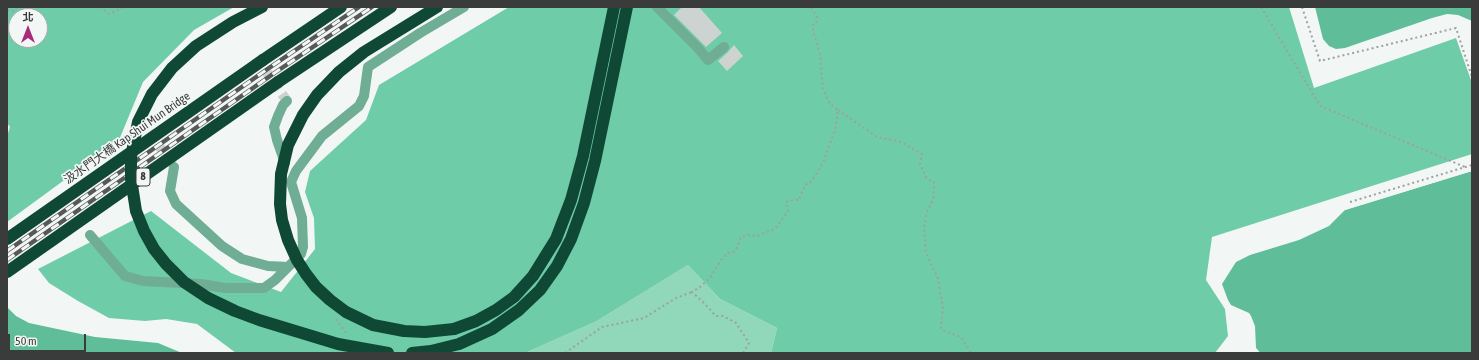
<!DOCTYPE html>
<meta charset="utf-8">
<style>
body{margin:0}
#map{position:relative;width:1479px;height:360px;overflow:hidden;background:#f2f7f5;font-family:"Asap Condensed","Noto Sans TC",sans-serif}
canvas{display:block}
.frame{position:absolute;inset:0;border:8px solid #3a3c3b;pointer-events:none}
.north{position:absolute;left:8px;top:8px;width:40px;height:40px;box-sizing:border-box;background:#f2f7f5;border:1px solid #a8acab;border-radius:50%;rotate:0deg;font-size:11px;font-weight:700;line-height:16px;text-align:center;color:#3a3c3b}
.north::after{content:'';display:block;margin:auto;width:14px;height:18px;background:#a92a7a;clip-path:polygon(50% 0,100% 100%,50% 72%,0 100%)}
.scale{position:absolute;left:8px;top:334px;width:78px;height:18px;box-sizing:border-box;border:2px solid #3a3c3b;border-top:0;padding-left:5px;font-size:12px;line-height:14px;white-space:nowrap;color:#3a3c3b;-webkit-text-stroke:3px #f2f7f5;paint-order:stroke}
</style>
<div id="map">
<canvas width="1479" height="360"></canvas>
<div class="frame"></div>
<div class="north">北</div>
<div class="scale">50 m</div>
</div>
<script>
const context = document.querySelector('canvas').getContext('2d');
context.lineJoin = 'round';
function paint(path, color) {
  context.fillStyle = color;
  context.fill(path, 'evenodd');
}
function shape(rows) {
  const path = new Path2D();
  for (const r of rows) {
    path.moveTo(r[0], r[1]);
    for (let i = 2; i < r.length; i += 2) path.lineTo(r[i], r[i + 1]);
  }
  return path;
}
function strokePath(path, color, width, dash) {
  context.strokeStyle = color;
  context.lineWidth = width;
  context.lineCap = dash ? 'butt' : 'round';
  context.setLineDash(dash || []);
  context.stroke(path);
}
function write(font, color, halo, rows, align = 'center') {
  context.font = font + ' "Asap Condensed","Noto Sans TC",sans-serif';
  context.lineWidth = 3.5;
  context.setLineDash([]);
  context.textBaseline = 'middle';
  context.strokeStyle = halo;
  context.fillStyle = color;
  for (const [text, x, y, turn = 0] of rows) {
    context.save();
    context.translate(x, y);
    context.rotate((+turn || 0) * Math.PI / 180);
    context.textAlign = isNaN(turn) ? turn : align;
    if (halo) context.strokeText(text, 0, 0);
    context.fillText(text, 0, 0);
    context.restore();
  }
}
paint(shape([
 [688,265,720,299,777,328,771,353,525,353,597,321]
]), '#91d7ba');
paint(shape([
 [7,7,234,7,194,30,143,82,119,140,7,222,7,136,10,127,7,123],
 [16,16,40,16,40,40,16,40],
 [509,7,1289,7,1314,88,1456,38,1472,83,1472,154,1212,237,1206,280,1225,309,1228,336,1215,353,771,353,777,328,720,299,688,265,597,321,525,353,236,353,197,324,166,319,145,321,109,318,78,301,49,283,38,269,151,211,231,273,281,292,315,249,314,218,305,192,310,171,366,120,379,85]
]), '#6ecca8');
paint(shape([
 [1315,7,1472,7,1472,21,1458,15,1447,14,1432,18,1345,48,1336,49,1329,46,1323,39],
 [1472,171,1472,353,1260,353,1258,350,1256,348,1255,326,1251,316,1249,313,1231,305,1228,300,1222,284,1236,262,1250,255,1299,240,1329,226,1345,210],
 [7,307,16,316,29,323,95,337,158,343,182,353,7,353]
]), '#5fbd9a');
paint(shape([
 [1472,169,1472,171,1345,210,1344,208]
]), '#f2f7f5');
paint(shape([
 [682,7,699,7,722,33,706,47,674,15],
 [734,45,743,56,727,71,718,61,728,52]
]), '#cdd3d0');
strokePath(shape([
 [256,57,287,101],
 [149,132,173,165]
]), '#cdd2d0', 10, [10, 5]);
strokePath(shape([
 [100,7,109,14,124,7],
 [1261,7,1320,106,1465,167],
 [1302,7,1320,61,1456,28,1472,77],
 [7,10,13,11,17,7],
 [838,110,877,137,901,142,922,154,920,164,927,179,934,182,934,191,933,200,927,212,924,227,926,253,938,279,943,308,941,328,944,331,961,337,971,353],
 [1350,202,1472,165],
 [336,319,348,335],
 [565,353,602,327,644,318,676,298,692,292],
 [743,353,749,343,736,323,723,316,716,316,703,302,692,292,700,287,710,278,721,260,728,253,734,252,738,246,741,237,748,235,757,236,775,229,788,211,786,202,793,200,799,200,805,185,811,182,823,163,835,130,838,110,830,104,823,89,820,54,813,31,813,25,816,24,817,17,811,7]
]), '#9da1a0', 2, [2, 3]);
strokePath(shape([
 [657,7,698,48,708,60,724,47],
 [285,163,277,140,274,127,278,116,283,105,287,101],
 [174,167,170,191,176,204,222,246,242,259,268,266,288,267],
 [90,235,125,276,143,281,201,284,225,288,264,288,275,280,301,254,303,247,302,218,291,182,296,171,322,136,359,106,364,96,368,67,420,33,464,7]
]), '#6fad94', 10);
strokePath(shape([
 [263,60,341,7],
 [278,82,391,7],
 [454,329,476,321,496,310,514,297,533,276,556,239,571,200,583,156,614,7],
 [412,353,431,351,459,344,492,329,519,310,540,290,557,266,571,239,584,203,595,161,627,7]
]), '#104836', 12);
const rail = shape([
 [7,251,269,68,359,7],
 [7,260,273,74,372,7]
]);
strokePath(rail, '#565957', 4.5);
strokePath(rail, '#f2f7f5', 3, [9]);
strokePath(shape([
 [262,7,233,22,196,46,172,68,152,94,138,122,131,157,131,179,136,211,144,231,154,249,166,264,184,282,208,298,235,311,259,320,338,344,388,353],
 [437,7,364,52,339,72,317,95,303,115,288,145,281,174,280,204,282,220,288,240,297,260,306,274,316,287,330,300,346,312,373,325,404,331,425,332,454,329],
 [7,239,263,60],
 [7,272,278,82]
]), '#104836', 12);
for (const [x, y, w] of [
 [143,177,14]
]) {
  const box = new Path2D();
  box.roundRect(x - w / 2, y - 9, w, 18, 3);
  context.fillStyle = '#f2f7f5';
  context.fill(box);
  strokePath(box, '#3a3c3b', 1);
}
write('bold 11px', '#3a3c3b', null, [
 ["8",143,177]
]);
write('12px', '#3a3c3b', '#f2f7f5', [
 ["汲水門大橋 Kap Shui Mun Bridge",127,138,-35]
]);
</script>
